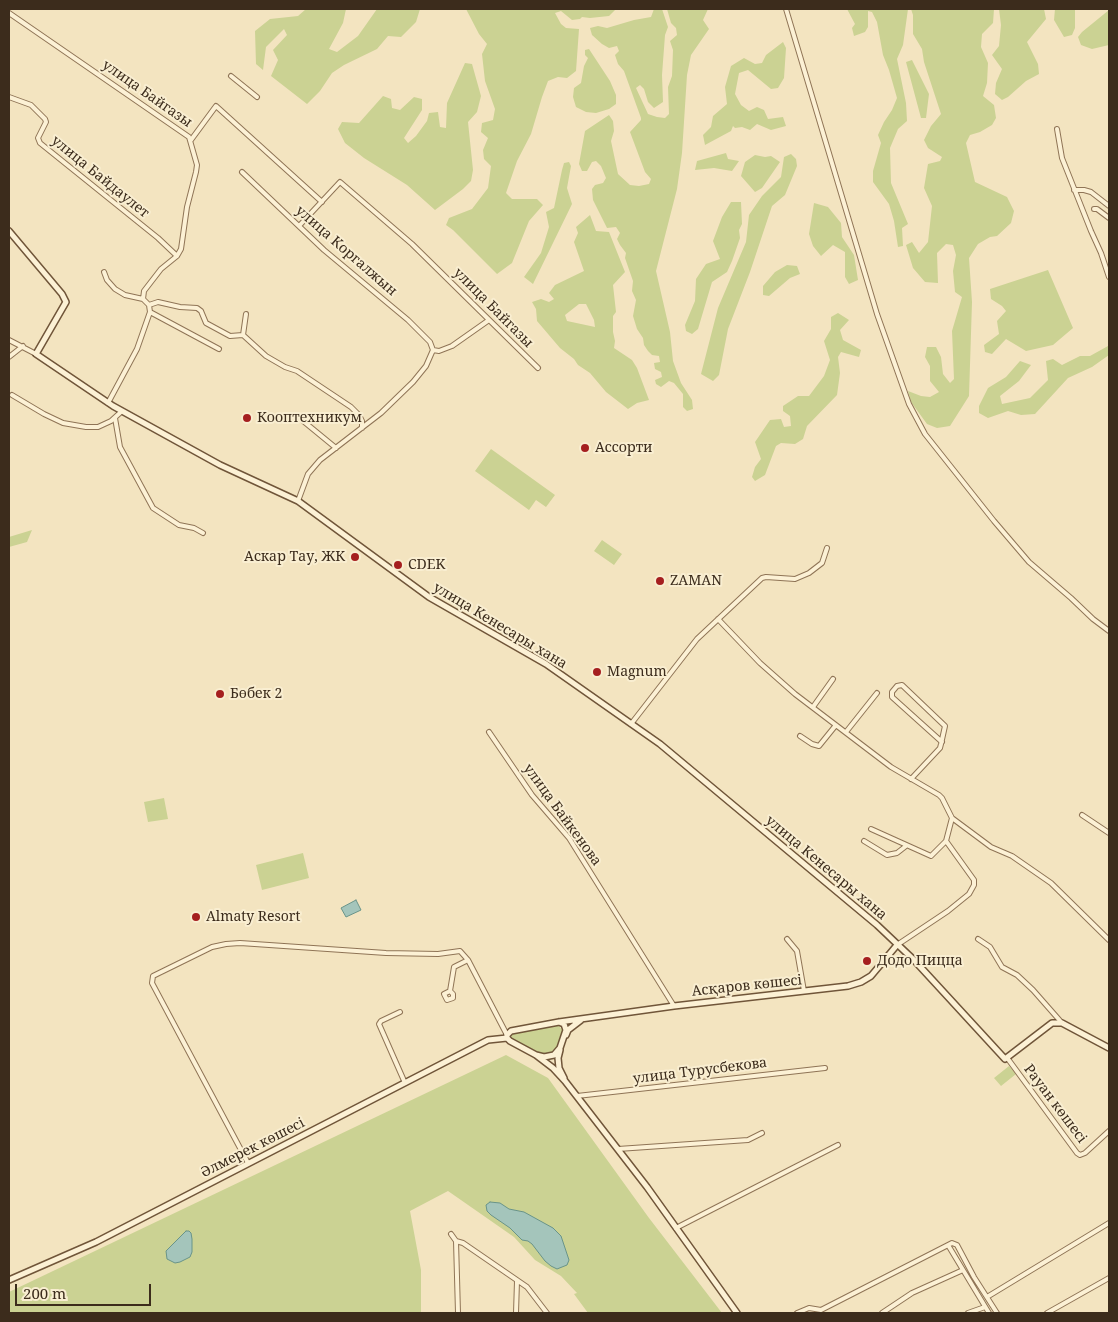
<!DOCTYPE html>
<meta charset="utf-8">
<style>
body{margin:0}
#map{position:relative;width:1118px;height:1322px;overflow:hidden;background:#f3e4c0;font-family:"Noto Serif",serif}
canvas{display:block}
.frame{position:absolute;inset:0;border:10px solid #3c2c1c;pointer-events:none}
.scale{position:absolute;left:15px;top:1284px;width:136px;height:22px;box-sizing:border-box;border:2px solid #3c2c1c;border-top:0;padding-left:6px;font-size:15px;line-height:18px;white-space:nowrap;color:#3c2c1c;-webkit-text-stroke:4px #f9eed1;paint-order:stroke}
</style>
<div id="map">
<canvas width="1118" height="1322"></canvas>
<div class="frame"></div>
<div class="scale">200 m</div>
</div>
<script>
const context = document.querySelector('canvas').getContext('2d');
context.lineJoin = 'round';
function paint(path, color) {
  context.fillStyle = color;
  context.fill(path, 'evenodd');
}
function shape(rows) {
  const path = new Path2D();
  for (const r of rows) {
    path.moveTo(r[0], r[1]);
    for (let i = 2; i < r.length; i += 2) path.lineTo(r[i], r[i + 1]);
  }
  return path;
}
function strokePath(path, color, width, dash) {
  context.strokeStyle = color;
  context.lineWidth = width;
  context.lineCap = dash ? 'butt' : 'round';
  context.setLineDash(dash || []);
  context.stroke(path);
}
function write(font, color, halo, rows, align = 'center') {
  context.font = font + ' "Noto Serif",serif';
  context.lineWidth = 4;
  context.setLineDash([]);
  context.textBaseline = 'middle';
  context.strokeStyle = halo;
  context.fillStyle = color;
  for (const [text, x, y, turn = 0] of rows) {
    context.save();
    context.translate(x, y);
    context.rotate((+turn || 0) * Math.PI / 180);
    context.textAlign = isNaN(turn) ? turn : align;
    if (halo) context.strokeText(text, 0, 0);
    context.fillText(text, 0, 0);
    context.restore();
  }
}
paint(shape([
 [306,9,346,9,343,23,329,49,337,52,358,36,377,9,420,9,416,22,401,37,388,36,377,49,344,65,332,73,320,91,307,104,271,76,278,60,273,50,287,35,284,29,266,47,263,70,256,64,255,31,270,19,298,16],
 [466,9,616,9,609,16,590,18,582,17,580,19,572,20,561,11,555,13,561,24,566,28,579,29,576,71,567,78,558,77,548,81,542,97,531,134,517,161,506,193,512,199,537,199,543,205,529,221,512,263,497,274,453,230,446,225,449,218,472,209,488,188,491,166,484,159,483,150,488,138,481,132,482,123,493,120,495,109,485,81,482,54,487,44,479,34],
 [654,9,662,9,668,27,665,35,662,75,663,102,654,108,648,102,644,89,640,85,636,88,648,114,657,117,665,118,669,114,668,87,672,76,673,50,670,41,677,35,676,28,671,23,667,9,708,9,703,20,709,29,691,55,687,75,682,153,677,189,656,271,670,332,673,361,681,383,692,400,693,409,687,411,683,407,683,394,674,383,669,381,661,387,656,384,655,380,662,377,661,372,655,369,654,363,660,362,659,356,652,355,648,351,644,345,643,338,637,329,633,316,636,300,632,291,633,281,625,258,626,253,620,245,617,239,620,233,616,227,607,228,593,200,592,189,595,185,603,183,606,178,601,166,596,161,592,162,587,171,582,171,579,164,585,131,609,115,613,121,614,131,611,141,618,174,630,185,639,186,649,184,651,179,645,172,630,132,641,120,641,118,624,71,618,64,615,55,619,51,617,46,609,48,602,44,592,35,590,28,598,26,607,28,634,20,651,17],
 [847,9,908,9,903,45,897,59,906,103,907,121,898,129,890,148,891,183,908,224,902,228,903,246,898,247,894,221,889,204,873,182,873,171,881,143,878,135,884,122,892,110,897,98,889,70,883,55,877,22,872,12,868,11,868,27,865,32,854,36,852,28,855,24],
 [911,9,994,9,993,23,982,34,981,47,988,63,987,83,983,96,994,105,996,118,992,125,980,132,970,135,966,143,975,182,1007,197,1014,211,1011,223,997,236,990,237,978,244,969,258,972,302,969,396,950,426,937,428,927,424,911,402,908,391,921,396,930,397,939,392,930,381,930,366,925,357,927,347,936,347,941,357,943,374,950,383,954,379,952,331,962,297,955,292,953,271,956,255,953,245,946,244,937,253,938,283,925,282,913,268,906,245,912,242,919,253,928,242,932,206,924,188,928,164,940,161,942,157,928,148,924,140,931,126,941,114,924,62,922,49,913,34,913,15],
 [999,9,1044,9,1046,19,1027,42,1038,64,1039,74,1026,81,1008,97,1002,100,995,94,996,83,1002,69,992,55,999,46,1001,25],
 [1055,9,1075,9,1075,28,1072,35,1064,37,1054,20],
 [1109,10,1109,45,1092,49,1081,45,1078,37,1082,32],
 [783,42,786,48,784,78,778,88,771,89,748,70,739,73,735,94,741,105,749,111,757,107,764,110,768,119,783,117,786,126,771,130,757,124,750,130,742,127,735,128,733,126,731,131,705,145,703,135,711,127,713,116,727,104,725,87,731,66,744,58,755,64,762,63,766,55],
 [589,49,610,81,616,95,616,104,609,109,596,113,586,112,576,107,573,97,574,88,581,83,584,66,588,58,585,55,585,50],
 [912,60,929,94,926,118,921,118,906,62],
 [465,63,472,64,481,96,477,112,468,122,473,170,471,181,463,189,435,210,407,185,364,158,345,143,338,129,342,122,359,123,383,96,391,99,392,108,400,110,414,97,422,99,422,110,404,138,408,143,416,136,427,121,429,113,438,112,440,127,446,128,447,103],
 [726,153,728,159,739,161,732,171,714,168,695,170,697,161],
 [791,154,796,159,797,166,785,195,772,206,750,272,728,329,719,375,713,381,701,374,718,308,746,242,749,215,762,196,781,177,784,157],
 [755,155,765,157,771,156,780,162,762,188,755,192,741,176,745,162],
 [569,162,571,166,567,188,572,204,533,284,524,277,541,253,549,227,546,212,554,208,562,170,564,163],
 [731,202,741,202,742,224,739,230,740,238,732,261,727,272,712,282,698,329,692,334,686,331,685,325,695,301,696,279,706,264,720,259,713,241,722,217],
 [814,203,828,207,841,223,842,237,854,255,858,280,849,284,845,277,845,252,833,245,821,256,813,246,809,234],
 [590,215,596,231,609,232,625,272,613,285,616,312,613,316,613,332,615,341,614,348,632,360,637,368,649,400,637,403,628,409,606,392,590,373,578,365,574,359,560,348,537,321,536,309,532,302,541,299,549,302,554,299,549,293,555,285,584,271,574,242,578,233,576,227],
 [579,304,586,304,594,320,595,327,567,321,565,315],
 [787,265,797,266,800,274,790,278,769,296,763,295,763,286,775,272],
 [1048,270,1073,328,1053,345,1026,351,1006,339,992,354,985,352,984,345,999,334,997,321,1006,311,1002,306,991,299,990,289],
 [838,313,849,320,840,330,843,340,861,350,859,357,841,352,838,357,840,373,837,395,807,426,803,439,795,444,781,443,776,446,765,475,755,481,752,477,755,467,761,459,755,442,770,420,781,419,784,427,791,426,790,416,783,411,783,406,798,396,809,396,824,376,830,360,824,341,831,329,831,317],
 [1108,346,1109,355,1092,367,1068,378,1035,414,1021,415,1008,411,988,418,979,413,979,406,988,388,1006,377,1020,361,1031,365,1019,381,1000,396,1002,404,1030,398,1048,380,1046,361,1053,359,1062,365,1080,356,1090,356],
 [491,449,555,495,546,507,536,500,529,510,475,471],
 [32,530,27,542,9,547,9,537],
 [602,540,622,554,614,565,594,551],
 [164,798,168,819,148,822,144,802],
 [303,853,309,878,262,890,256,865],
 [558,1025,563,1031,558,1047,552,1053,544,1055,536,1052,512,1040,511,1037,512,1034,515,1031],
 [506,1055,548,1078,649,1218,722,1313,588,1313,574,1294,577,1293,561,1276,535,1260,514,1237,448,1191,410,1211,421,1270,421,1313,9,1313,9,1292],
 [1009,1066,1016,1074,1001,1086,994,1078]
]), '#cbd293');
const water = shape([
 [356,900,361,910,346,917,341,908,356,900],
 [490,1202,500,1203,509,1209,524,1212,553,1228,561,1236,569,1260,567,1265,557,1269,551,1266,545,1261,532,1244,528,1241,522,1240,510,1228,491,1215,487,1211,486,1205,490,1202],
 [186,1231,189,1231,191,1233,192,1239,192,1252,190,1257,180,1262,175,1263,167,1259,166,1251,186,1231]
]);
paint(water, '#a4c5bb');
strokePath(water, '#699489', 1);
const street = shape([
 [786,9,877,314,909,404,925,434,994,521,1029,562,1071,598,1093,619,1109,631],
 [9,13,189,137,197,165,196,172,187,207,181,249,177,256,161,269,144,291,143,299,149,305,150,312,137,349,108,403],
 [231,76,257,97],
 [9,97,31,105,45,119,46,122,38,138,40,143,158,238,177,256],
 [1057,129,1062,158,1091,231,1101,253,1109,277],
 [191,140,216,106,322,202],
 [242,172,324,250,408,320,430,342,433,350],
 [1074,190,1084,190,1091,192,1109,206],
 [1094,209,1097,209,1109,218],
 [299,226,340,182,412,244,538,368],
 [104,272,107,280,115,289,125,295,143,299],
 [149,305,158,302,180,307,197,308,201,311,206,323,230,336,243,335],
 [150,312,219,349],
 [246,314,243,335,266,356,285,367,297,371,351,407,359,415,362,421,362,428],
 [9,340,36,354],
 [9,357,23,346],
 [12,395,44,414,63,423,86,427,98,427,111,421,122,411],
 [297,416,336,448],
 [115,418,120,447,153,508,179,525,194,528,203,533],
 [298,501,308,474,320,460,381,413,413,382,426,366,433,350,439,351,452,346,489,320],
 [718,619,760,663,795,694,891,767,939,795,942,798,952,818,946,841,974,880,974,885,969,894,948,911,897,945],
 [813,707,833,679],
 [631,724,697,639,762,578,766,577,795,579,809,573,822,563,827,548],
 [489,732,532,795,569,838,674,1006],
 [846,732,877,693],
 [800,736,812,744,819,746,836,725],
 [911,779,940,748,941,744,945,726,902,685,897,686,892,692,892,697,942,742],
 [1082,815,1109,833],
 [952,818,991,847,1012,856,1051,883,1109,940],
 [871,829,931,856,946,841],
 [864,841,887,855,897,853,906,846],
 [787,939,797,951,804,991],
 [978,939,990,947,1002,967,1017,975,1033,990,1062,1023],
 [450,991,453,994,453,998,447,1000,444,994,450,991,454,967,468,960],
 [400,1012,381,1021,379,1024,405,1083],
 [1008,1059,1077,1153,1080,1155,1085,1153,1109,1131],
 [577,1096,825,1068],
 [618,1149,748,1140,762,1133],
 [248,1163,152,983,153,976,212,947,226,944,240,943,386,953,438,954,460,951,468,960,507,1035],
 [676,1228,838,1145],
 [451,1234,456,1241,463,1243,527,1287,547,1313],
 [456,1241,458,1313],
 [948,1245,989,1313],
 [987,1297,1109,1223],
 [516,1313,517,1281],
 [797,1313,809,1308,821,1310,952,1243,957,1245,974,1277,997,1313],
 [882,1313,912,1293,963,1270],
 [968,1313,985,1307],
 [1047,1313,1109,1278]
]);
const secondary = shape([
 [9,231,62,294,66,302,36,354,113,406,220,465,298,501,429,597,546,664,660,744,877,925,914,960,1005,1059,1052,1023,1062,1023,1109,1048],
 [559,1022,674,1006,848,986,861,982,871,976,897,945],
 [559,1022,564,1024,566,1030,560,1048,554,1055,544,1057,536,1055,510,1041,507,1038,507,1035,511,1031,559,1022],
 [566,1035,568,1030,581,1020],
 [560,1050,558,1058,559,1068,564,1078],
 [536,1055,553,1068,565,1081,647,1187,737,1313],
 [9,1280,96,1242,488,1040,507,1038]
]);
strokePath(street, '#8f7456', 6);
strokePath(secondary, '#705539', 8);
strokePath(street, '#fcf1d5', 4);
strokePath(secondary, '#fcf1d5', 5);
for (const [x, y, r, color] of [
 [247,418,5,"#a51f1f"],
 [585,448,5,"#a51f1f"],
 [355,557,5,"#a51f1f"],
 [398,565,5,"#a51f1f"],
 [660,581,5,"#a51f1f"],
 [597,672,5,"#a51f1f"],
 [220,694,5,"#a51f1f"],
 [196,917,5,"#a51f1f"],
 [867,961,5,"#a51f1f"]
]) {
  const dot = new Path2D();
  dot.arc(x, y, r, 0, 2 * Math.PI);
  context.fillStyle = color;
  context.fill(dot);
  strokePath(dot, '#f9eed1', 2);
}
write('14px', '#3c2c1c', '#f9eed1', [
 ["улица Байгазы",147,94,35],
 ["улица Байдаулет",100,177,39],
 ["улица Коргалжын",346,251,41],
 ["улица Байгазы",493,308,45],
 ["улица Кенесары хана",500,626,31],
 ["улица Байкенова",562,815,54],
 ["улица Кенесары хана",826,868,40],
 ["Асқаров көшесі",747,986,-6],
 ["улица Турусбекова",700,1071,-7],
 ["Рауан көшесі",1055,1104,53],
 ["Әлмерек көшесі",253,1148,-27]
]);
write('14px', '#3c2c1c', '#f9eed1', [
 ["Кооптехникум",257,418],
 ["Ассорти",595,448],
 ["Аскар Тау, ЖК",345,557,"right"],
 ["CDEK",408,565],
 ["ZAMAN",670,581],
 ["Magnum",607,672],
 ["Бөбек 2",230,694],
 ["Almaty Resort",206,917],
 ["Додо Пицца",877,961]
], 'left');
</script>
